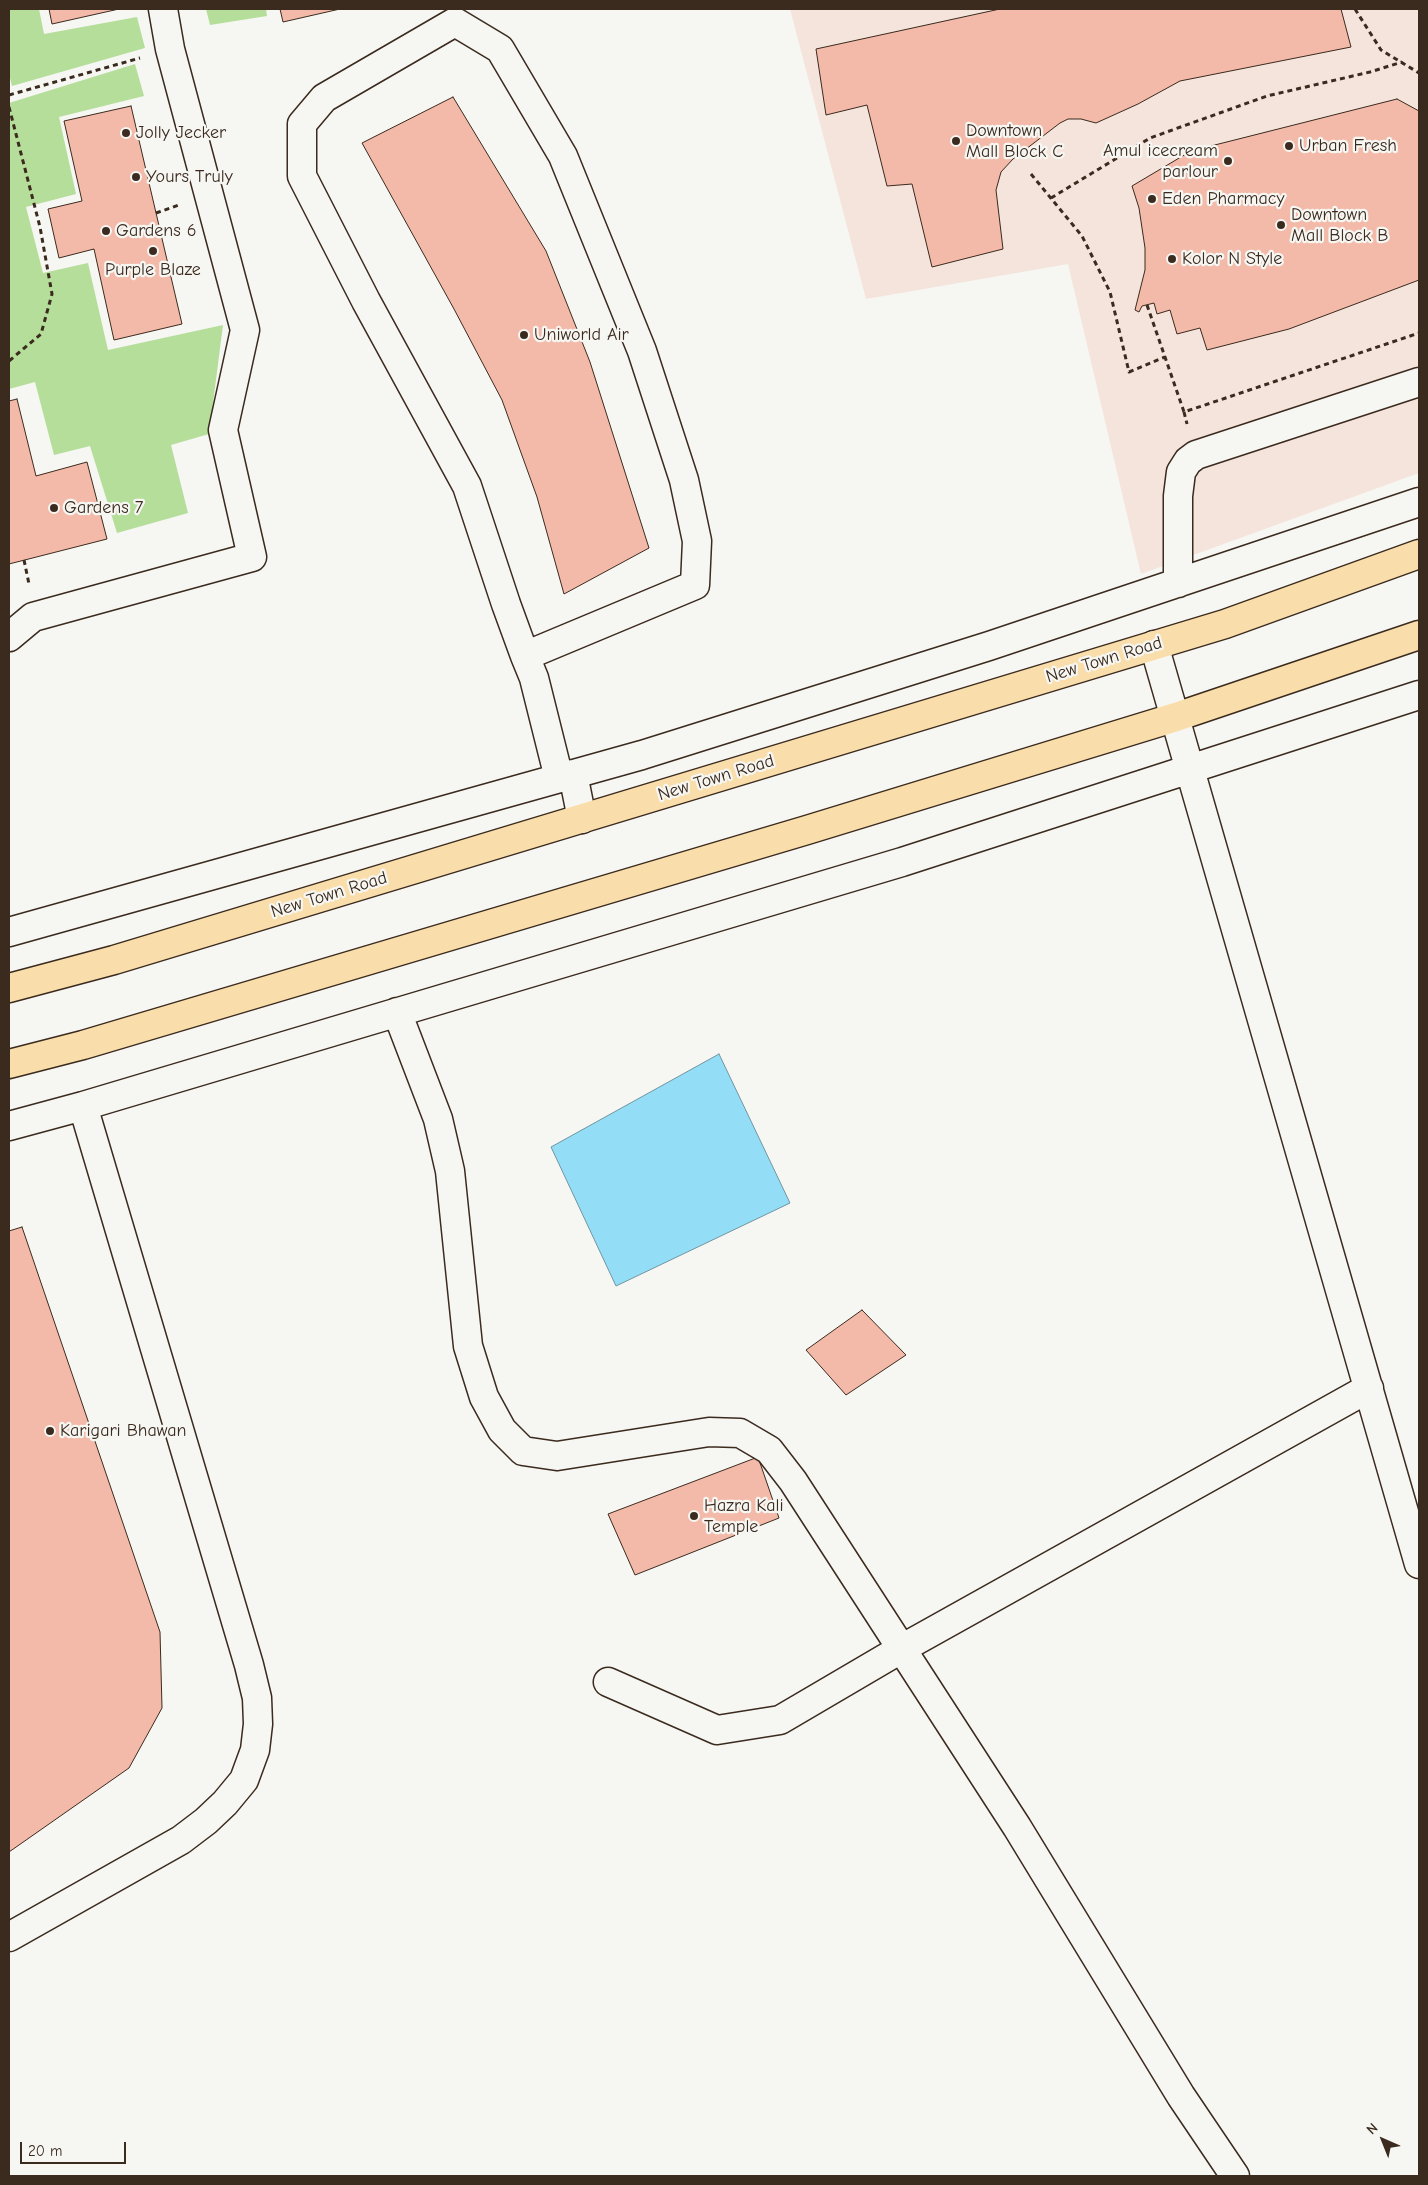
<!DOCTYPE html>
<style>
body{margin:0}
#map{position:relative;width:1428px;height:2185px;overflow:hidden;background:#f6f6f2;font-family:"Comic Neue",sans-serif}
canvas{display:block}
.frame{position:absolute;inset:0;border:10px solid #3b2a1e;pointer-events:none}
.north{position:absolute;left:1358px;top:2115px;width:50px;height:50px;-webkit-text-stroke:4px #f6f6f2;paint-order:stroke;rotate:316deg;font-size:14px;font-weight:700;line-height:20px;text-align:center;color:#3b2a1e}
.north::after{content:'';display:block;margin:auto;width:18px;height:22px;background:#3b2a1e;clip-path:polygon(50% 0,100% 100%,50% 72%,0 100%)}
.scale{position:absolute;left:20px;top:2142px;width:106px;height:22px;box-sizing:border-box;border:2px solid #3b2a1e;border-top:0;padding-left:6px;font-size:15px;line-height:18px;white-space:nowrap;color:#3b2a1e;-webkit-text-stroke:4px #f6f6f2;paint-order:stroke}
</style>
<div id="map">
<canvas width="1428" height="2185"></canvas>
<div class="frame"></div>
<div class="north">N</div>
<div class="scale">20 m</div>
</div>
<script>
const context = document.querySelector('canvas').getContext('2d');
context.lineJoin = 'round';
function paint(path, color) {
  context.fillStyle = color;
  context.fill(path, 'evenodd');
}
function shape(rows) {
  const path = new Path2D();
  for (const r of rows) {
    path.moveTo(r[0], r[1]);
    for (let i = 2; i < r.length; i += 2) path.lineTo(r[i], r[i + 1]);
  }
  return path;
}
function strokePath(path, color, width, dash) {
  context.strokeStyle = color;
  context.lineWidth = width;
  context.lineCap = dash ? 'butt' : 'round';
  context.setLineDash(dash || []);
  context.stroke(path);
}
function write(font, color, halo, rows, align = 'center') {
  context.font = font + ' "Comic Neue",sans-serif';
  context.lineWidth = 4.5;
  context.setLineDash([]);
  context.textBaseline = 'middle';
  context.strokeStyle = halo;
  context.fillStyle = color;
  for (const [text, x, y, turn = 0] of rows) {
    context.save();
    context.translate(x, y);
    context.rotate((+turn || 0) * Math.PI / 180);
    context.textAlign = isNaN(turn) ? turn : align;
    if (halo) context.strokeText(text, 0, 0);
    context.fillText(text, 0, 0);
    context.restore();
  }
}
paint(shape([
 [790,9,1419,9,1419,473,1141,574,1068,264,866,299]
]), '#f5e4dc');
paint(shape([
 [9,9,39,9,44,34,137,17,145,48,12,86,9,74],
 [206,9,266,9,267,16,210,25],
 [135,64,144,96,59,117,76,194,26,207,43,273,88,263,108,350,223,325,209,434,171,445,188,513,117,533,90,446,54,455,35,382,9,389,9,103]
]), '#b5de9a');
const water = shape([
 [719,1054,790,1203,616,1286,551,1147,719,1054]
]);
paint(water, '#94ddf6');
strokePath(water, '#7095a0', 1);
const building = shape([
 [49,9,119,9,52,24,49,9],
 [280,9,340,9,283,22,280,9],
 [1000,9,1341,9,1351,47,1180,81,1138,104,1096,123,1081,119,1068,119,1060,123,1013,159,1001,172,996,190,1003,249,932,267,912,184,887,186,867,105,826,115,816,49,1000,9],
 [453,97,546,251,590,362,649,548,564,594,537,497,502,400,454,309,362,143,453,97],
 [1397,99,1419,111,1419,280,1289,329,1207,350,1200,328,1177,334,1170,310,1157,314,1154,303,1142,306,1139,312,1135,310,1145,270,1145,248,1139,208,1132,186,1191,151,1397,99],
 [131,106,182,324,114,340,94,249,59,258,48,209,82,201,64,121,131,106],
 [17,399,36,476,87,462,107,539,9,564,9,401,17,399],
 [22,1227,160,1632,162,1708,129,1768,9,1852,9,1231,22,1227],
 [862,1310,906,1355,846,1395,806,1350,862,1310],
 [758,1457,779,1518,635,1575,608,1514,758,1457]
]);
paint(building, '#f3baa9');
strokePath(building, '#3b2a1e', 1);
const minor = shape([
 [1178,583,1178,496,1181,472,1188,461,1196,455,1419,382],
 [9,637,33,617,252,557,223,430,245,330,170,49,163,9],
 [1154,645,1419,1564],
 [525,656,695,585,697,541,684,480,642,351,563,156,500,49,455,22,324,98,302,124,302,176,366,301,467,486,506,604,525,656,534,678,559,778],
 [573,774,582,819],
 [9,932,642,755,989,646,1419,502],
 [397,1012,438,1119,450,1171,468,1346,484,1397,502,1430,523,1451,557,1456,709,1432,740,1433,769,1450,793,1481,1017,1827,1181,2096,1235,2176],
 [9,1126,83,1106,902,862,1419,695],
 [608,1682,717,1730,780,1720,901,1649,1369,1388],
 [9,1937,181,1840,206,1821,225,1803,244,1780,255,1750,258,1724,257,1698,249,1665,83,1106]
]);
const major = shape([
 [9,988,114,960,1225,624,1419,554],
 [9,1064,83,1045,807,830,1176,717,1419,635]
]);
strokePath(minor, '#3b2a1e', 31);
strokePath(major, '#3b2a1e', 31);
strokePath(shape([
 [1355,9,1381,50,1419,73],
 [9,95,140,58],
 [9,107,40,227,52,294,41,334,9,361],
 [1031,174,1082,236,1110,292,1129,372,1165,357],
 [1051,198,1150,138,1267,96,1370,72,1402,62],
 [156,213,179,205],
 [1147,305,1184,412,1419,333],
 [1184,412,1187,424],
 [24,560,29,584]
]), '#3b2a1e', 3, [5, 4]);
strokePath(minor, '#f6f6f2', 28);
strokePath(major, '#f9deab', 28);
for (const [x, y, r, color] of [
 [126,133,5,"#3b2a1e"],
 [956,141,5,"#3b2a1e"],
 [1289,146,5,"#3b2a1e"],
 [1228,161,5,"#3b2a1e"],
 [136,177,5,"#3b2a1e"],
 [1152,199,5,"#3b2a1e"],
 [1281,225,5,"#3b2a1e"],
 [106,231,5,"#3b2a1e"],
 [153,251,5,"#3b2a1e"],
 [1172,259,5,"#3b2a1e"],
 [524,335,5,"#3b2a1e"],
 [54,508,5,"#3b2a1e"],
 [50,1431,5,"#3b2a1e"],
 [694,1516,5,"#3b2a1e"]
]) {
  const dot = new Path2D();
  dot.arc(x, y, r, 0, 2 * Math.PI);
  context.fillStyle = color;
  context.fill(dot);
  strokePath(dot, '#f6f6f2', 2);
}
write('18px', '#3b2a1e', '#f6f6f2', [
 ["Downtown",966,131],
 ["Mall Block C",966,152],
 ["Jolly Jecker",136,133],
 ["Urban Fresh",1299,146],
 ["Amul icecream",1218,151,"right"],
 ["parlour",1218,172,"right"],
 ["Yours Truly",146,177],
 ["Eden Pharmacy",1162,199],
 ["Downtown",1291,215],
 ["Mall Block B",1291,236],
 ["Gardens 6",116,231],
 ["Kolor N Style",1182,259],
 ["Purple Blaze",153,270,"center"],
 ["Uniworld Air",534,335],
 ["Gardens 7",64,508],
 ["Karigari Bhawan",60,1431],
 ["Hazra Kali",704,1506],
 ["Temple",704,1527]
], 'left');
write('18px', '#3b2a1e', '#f6f6f2', [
 ["New Town Road",1104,660,-17],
 ["New Town Road",716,778,-17],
 ["New Town Road",329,895,-17]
]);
</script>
